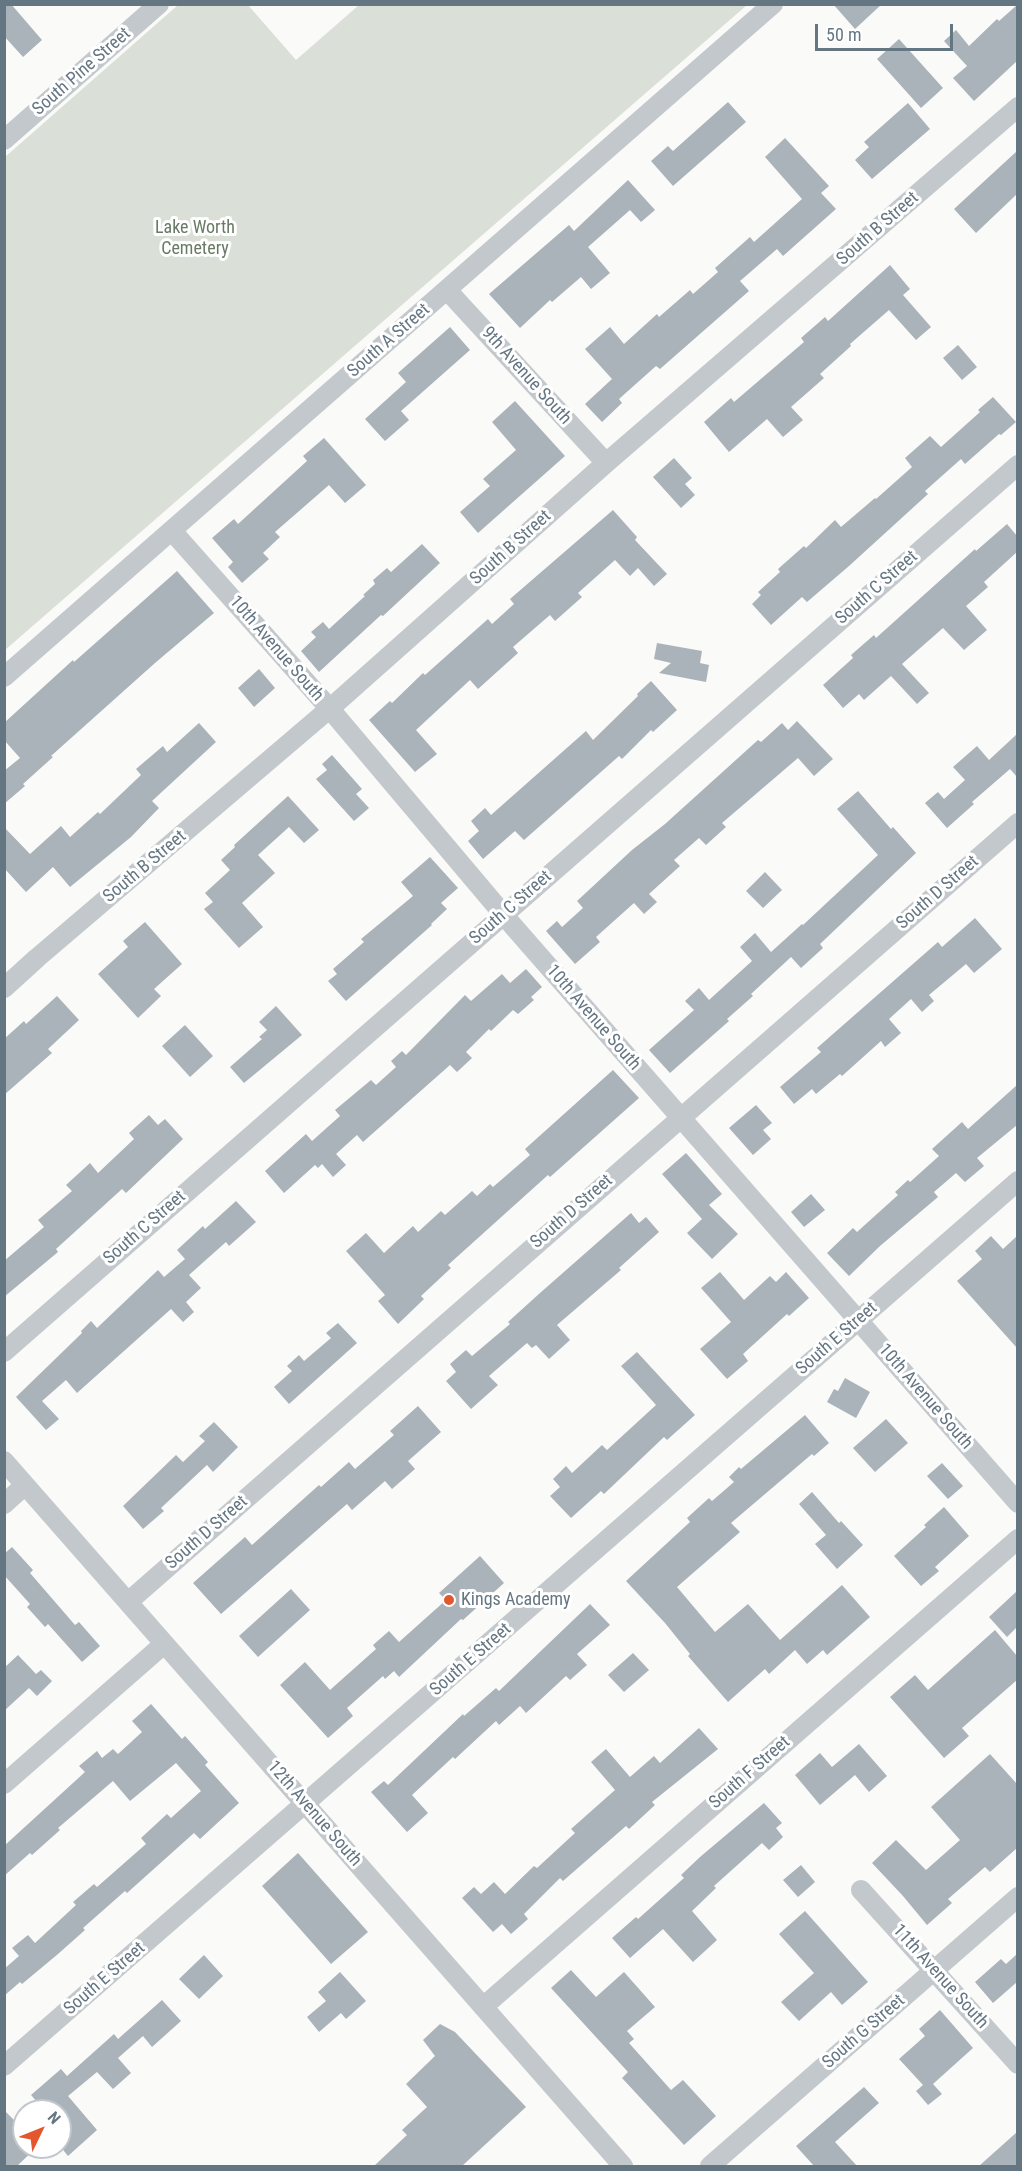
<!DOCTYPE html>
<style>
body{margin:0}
#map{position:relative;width:1022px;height:2171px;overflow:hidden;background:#fafaf8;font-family:"Roboto Condensed",sans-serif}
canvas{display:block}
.frame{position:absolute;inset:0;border:6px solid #657683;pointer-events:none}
.north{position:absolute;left:12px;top:2099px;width:60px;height:60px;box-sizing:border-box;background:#fff;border:2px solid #c1c8cd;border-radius:50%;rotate:47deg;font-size:16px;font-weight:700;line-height:24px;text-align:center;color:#657683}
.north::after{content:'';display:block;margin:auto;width:21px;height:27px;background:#e4572e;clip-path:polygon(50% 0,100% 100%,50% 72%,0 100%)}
.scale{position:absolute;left:815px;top:24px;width:138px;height:27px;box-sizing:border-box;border:3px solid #657683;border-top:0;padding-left:8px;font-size:18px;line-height:21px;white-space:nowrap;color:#657683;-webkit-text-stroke:4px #fff;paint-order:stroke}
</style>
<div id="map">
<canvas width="1022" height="2171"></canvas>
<div class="frame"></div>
<div class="north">N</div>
<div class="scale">50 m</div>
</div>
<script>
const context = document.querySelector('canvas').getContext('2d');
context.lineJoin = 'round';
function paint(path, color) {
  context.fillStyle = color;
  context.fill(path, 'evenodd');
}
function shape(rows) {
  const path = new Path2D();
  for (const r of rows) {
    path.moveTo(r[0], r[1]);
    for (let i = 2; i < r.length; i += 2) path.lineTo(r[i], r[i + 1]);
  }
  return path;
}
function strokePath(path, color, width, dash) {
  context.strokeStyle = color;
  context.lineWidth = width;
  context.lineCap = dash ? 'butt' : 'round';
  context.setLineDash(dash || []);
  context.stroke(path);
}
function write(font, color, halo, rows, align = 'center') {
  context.font = font + ' "Roboto Condensed",sans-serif';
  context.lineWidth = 6;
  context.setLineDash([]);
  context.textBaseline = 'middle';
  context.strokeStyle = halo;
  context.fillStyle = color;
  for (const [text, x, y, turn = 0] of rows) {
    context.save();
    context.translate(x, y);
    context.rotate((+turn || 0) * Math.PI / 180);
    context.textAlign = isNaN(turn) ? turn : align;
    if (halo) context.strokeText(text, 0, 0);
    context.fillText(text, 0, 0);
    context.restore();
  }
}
paint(shape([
 [178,5,248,5,296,60,359,5,747,5,5,650,5,157]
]), '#dadfd7');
paint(shape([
 [4,4,11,4,42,40,23,57,4,36],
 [833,4,882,4,855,29],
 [1017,5,1017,61,974,101,953,78,967,66,944,41,956,30,969,46,997,19,999,21],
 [899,39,943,88,921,108,877,59],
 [728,102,746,122,673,186,651,161,668,146,673,151],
 [908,103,930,129,872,179,855,160,869,147,864,142],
 [785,138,829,186,821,193,836,209,783,256,777,249,740,281,749,291,660,369,656,366,619,399,622,403,602,422,585,404,612,379,585,349,610,327,624,344,657,314,659,317,690,290,693,294,718,272,715,268,750,237,754,242,802,199,765,157],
 [1017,151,1017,194,976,233,954,209],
 [628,180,655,210,641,222,630,210,588,247,610,273,591,289,581,277,552,302,550,300,520,328,489,294,569,225,574,231],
 [890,265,910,289,903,295,931,327,916,340,889,310,850,344,851,346,820,374,824,378,791,407,803,420,783,437,767,419,729,452,704,422,731,398,734,402,804,342,801,338,825,317,828,321],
 [450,327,470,350,401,411,409,420,385,441,365,419,406,382,398,373],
 [958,345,977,367,962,380,943,358],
 [993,397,1016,422,1001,435,999,434,965,464,961,459,925,491,928,494,849,566,807,602,802,597,771,625,752,604,761,595,758,592,780,572,778,569,804,546,806,548,835,520,841,527,875,498,876,499,912,467,905,458,930,436,941,447,980,412,978,410],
 [515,401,565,456,478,533,460,512,490,486,483,479,516,450,492,422],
 [324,438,366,485,345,503,329,485,275,532,280,537,263,553,269,559,242,583,228,567,233,562,212,538,234,519,238,524,307,461,303,456],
 [674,458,692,478,685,484,695,495,681,508,653,477],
 [613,510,637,537,635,540,667,574,654,586,638,568,630,576,615,560,578,593,582,597,555,621,550,615,513,647,518,653,478,689,470,680,416,730,437,754,415,772,369,720,390,701,392,703,423,673,425,675,488,619,492,624,514,604,510,599],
 [1007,524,1017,536,1017,552,984,582,988,587,966,606,987,630,964,650,943,628,902,664,929,693,917,704,891,676,864,700,859,694,843,708,823,685,853,658,851,655,874,635,876,638,975,549,976,551],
 [422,544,440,563,383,616,381,615,319,672,301,651,316,637,311,632,323,622,329,629,365,596,363,595,375,584,373,580,387,568,391,572],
 [177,571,214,613,155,663,51,756,53,757,23,784,25,786,4,804,4,771,20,758,4,740,4,723,73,660,74,662],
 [657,643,702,651,700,663,709,665,706,682,659,673,671,663,654,659],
 [259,669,275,688,254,707,238,688],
 [651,681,677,710,653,732,651,730,622,759,619,756,524,840,515,831,483,859,468,841,479,831,471,821,485,808,491,815,586,731,593,740,638,696,637,694],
 [797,721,833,759,814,776,798,758,722,823,726,827,706,845,699,838,674,860,680,866,649,894,657,902,644,914,634,903,596,937,600,942,575,964,546,931,557,921,562,927,583,908,577,901,632,850,665,824,758,740,761,742,782,723,788,730],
 [199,723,216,742,152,801,159,808,131,837,70,887,53,867,26,892,4,868,4,827,30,854,61,826,70,837,98,812,100,814,141,775,136,769,163,746,167,752],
 [1017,734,1017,777,1010,769,972,802,974,804,947,828,925,803,938,792,944,799,965,780,953,767,977,746,989,760],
 [332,755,362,789,356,794,369,808,354,821,316,779,327,770,322,764],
 [858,791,891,829,893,827,916,853,820,944,823,948,801,968,791,957,751,994,753,996,727,1019,729,1021,670,1073,649,1050,694,1010,685,1001,699,988,709,1000,752,961,740,947,755,933,771,952,802,924,803,925,878,855,837,809],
 [288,796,319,830,304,843,289,827,258,855,275,873,242,903,263,927,239,948,204,909,213,902,205,893,230,870,221,860,235,847,234,845],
 [430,857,458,888,441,903,447,909,431,924,432,925,346,1001,328,981,337,974,333,969,364,942,361,939,413,896,401,882],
 [765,872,782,890,763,908,746,891],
 [975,918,1002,949,974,973,966,964,929,995,934,1001,922,1012,911,999,889,1019,901,1033,885,1047,881,1041,842,1076,840,1074,816,1094,812,1089,794,1104,780,1087,821,1052,817,1048,938,942,942,947],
 [145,922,182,964,154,989,161,996,138,1018,98,974,128,947,123,941],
 [526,969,542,987,531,997,534,1000,518,1014,513,1010,491,1031,489,1029,466,1052,472,1058,457,1072,450,1065,363,1142,357,1135,336,1154,346,1165,333,1177,322,1164,318,1168,315,1165,284,1193,265,1171,306,1134,312,1141,340,1116,335,1110,371,1080,376,1085,396,1067,391,1061,402,1051,406,1055,465,995,471,1001,502,974,510,983],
 [57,996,79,1020,48,1049,52,1053,4,1095,4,1039,24,1021,26,1024],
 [276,1006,302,1035,244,1083,230,1067,262,1039,259,1037,267,1030,259,1022],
 [185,1025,213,1056,190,1077,162,1046],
 [613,1070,639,1098,550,1177,548,1175,448,1265,451,1268,421,1296,424,1299,398,1324,378,1301,385,1295,346,1251,366,1233,384,1253,413,1226,418,1232,441,1211,445,1215,472,1191,477,1196,490,1184,493,1187,530,1155,525,1149],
 [1017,1085,1017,1125,977,1158,984,1166,965,1182,956,1173,934,1192,938,1197,880,1246,849,1276,827,1253,853,1228,857,1232,898,1195,895,1192,908,1180,910,1182,939,1156,932,1149,962,1122,968,1129],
 [756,1105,772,1123,763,1130,771,1139,753,1155,729,1128],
 [149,1115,158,1125,165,1119,183,1139,126,1193,122,1189,56,1249,58,1252,4,1297,4,1261,44,1227,38,1220,72,1191,66,1185,90,1163,98,1173,134,1139,129,1133],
 [686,1153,722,1194,709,1205,738,1234,712,1259,687,1233,702,1219,662,1174],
 [811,1194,825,1210,804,1227,791,1212],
 [236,1201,256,1222,229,1246,226,1242,189,1275,201,1288,186,1302,194,1312,183,1322,171,1309,77,1393,66,1380,42,1401,59,1419,46,1430,16,1397,82,1333,81,1331,91,1321,97,1328,158,1270,164,1277,185,1259,177,1250,203,1226,205,1229],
 [631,1213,639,1223,646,1217,659,1232,619,1268,621,1270,557,1325,570,1340,549,1359,536,1345,532,1348,527,1343,489,1376,498,1385,471,1409,446,1381,456,1372,450,1364,466,1350,472,1356,510,1324,508,1322,540,1293],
 [991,1236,1003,1249,1017,1236,1017,1348,957,1281,982,1259,975,1251],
 [720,1272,744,1300,770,1276,776,1282,786,1272,809,1298,789,1316,787,1314,743,1354,748,1361,727,1379,700,1349,731,1322,701,1288],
 [338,1323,357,1343,289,1404,274,1387,292,1371,287,1366,299,1355,304,1361,331,1338,326,1333],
 [637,1352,695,1415,667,1440,664,1437,604,1494,601,1491,571,1518,550,1496,560,1487,553,1479,566,1466,572,1473,602,1445,607,1450,656,1405,621,1366],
 [845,1378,870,1392,856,1418,827,1402,834,1389,838,1391],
 [418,1406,441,1432,408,1461,415,1469,392,1489,385,1481,352,1510,347,1504,221,1614,193,1583,245,1537,252,1545,319,1485,321,1487,349,1462,355,1469,394,1435,390,1431],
 [805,1415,829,1443,814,1456,812,1454,731,1523,740,1532,677,1587,715,1632,748,1604,780,1640,842,1585,870,1617,827,1655,823,1650,807,1664,795,1650,769,1674,765,1669,728,1702,688,1656,690,1654,665,1623,626,1581,690,1522,687,1518,709,1498,712,1501,734,1482,729,1477,739,1467,741,1469],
 [886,1419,908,1443,875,1472,853,1448],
 [214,1422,238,1447,213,1472,207,1465,161,1508,164,1511,143,1529,123,1506,176,1455,183,1462,205,1441,199,1436],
 [942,1463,963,1486,948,1499,927,1476],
 [812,1492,839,1523,841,1521,863,1545,837,1569,815,1544,826,1535,799,1504],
 [944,1507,969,1536,935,1567,939,1571,921,1586,894,1556,926,1527,924,1525],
 [12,1547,33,1570,30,1573,75,1625,79,1622,100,1646,82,1662,48,1624,45,1627,27,1607,30,1604,4,1575,4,1554],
 [480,1556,504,1583,463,1620,461,1619,399,1677,394,1671,385,1679,383,1676,347,1708,353,1716,328,1738,280,1685,305,1662,330,1690,376,1649,373,1645,389,1631,399,1642,446,1600,439,1593],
 [291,1589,310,1610,258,1657,239,1636],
 [1017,1591,1017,1627,1007,1637,989,1617],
 [590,1604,610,1625,577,1654,587,1665,570,1680,566,1676,526,1713,520,1706,499,1725,496,1721,455,1759,453,1757,412,1795,428,1813,407,1832,371,1792,384,1781,388,1785,463,1714,464,1716,496,1688,499,1691],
 [995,1630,1017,1656,1017,1680,962,1728,969,1736,944,1758,890,1697,915,1675,928,1690],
 [633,1653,649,1670,624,1692,608,1675],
 [18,1655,36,1674,41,1670,52,1681,37,1696,29,1688,4,1711,4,1668],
 [151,1704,182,1739,185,1736,208,1762,205,1765,239,1803,200,1839,194,1833,127,1893,125,1891,83,1928,85,1930,58,1954,22,1984,20,1982,4,1996,4,1969,19,1956,12,1948,28,1935,35,1943,76,1905,73,1902,94,1884,97,1887,146,1844,141,1838,167,1814,171,1818,201,1791,176,1763,130,1801,113,1781,58,1828,60,1830,32,1855,30,1853,4,1876,4,1846,85,1772,79,1766,97,1751,102,1758,113,1749,118,1754,142,1732,132,1721],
 [699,1728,718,1749,652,1802,655,1805,629,1829,626,1826,563,1881,560,1878,524,1914,528,1919,511,1934,502,1924,493,1932,462,1898,474,1887,481,1894,494,1882,505,1894,534,1866,537,1868,575,1833,571,1829,615,1790,591,1762,606,1749,630,1777,654,1756,660,1763],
 [859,1744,887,1776,869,1792,855,1775,820,1805,795,1775,820,1753,832,1767],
 [990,1754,1017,1784,1017,1848,990,1872,985,1867,948,1899,952,1903,927,1925,903,1896,872,1863,896,1840,926,1870,960,1840,931,1807],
 [764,1803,782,1823,776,1828,783,1837,769,1850,762,1843,714,1886,716,1888,692,1911,717,1940,693,1962,663,1929,630,1958,612,1938,636,1917,638,1919,684,1878,681,1875,700,1857],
 [298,1853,368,1932,331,1964,262,1886],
 [801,1865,815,1882,798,1897,783,1880],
 [805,1911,868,1982,842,2005,831,1992,799,2021,781,2002,814,1973,779,1934],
 [1017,1954,1017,1982,993,2003,975,1982,1001,1959,1006,1964],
 [204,1955,223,1976,199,1999,179,1979],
 [571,1970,596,1997,624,1972,655,2007,627,2031,634,2039,629,2043,671,2090,683,2080,716,2116,684,2145,622,2078,628,2072,551,1988],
 [340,1972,366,2001,346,2019,341,2013,319,2032,307,2017,326,2001,318,1992],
 [162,2000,181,2021,152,2047,143,2036,118,2058,131,2073,113,2089,97,2072,68,2096,97,2130,68,2156,60,2146,60,2111,45,2111,31,2095,61,2069,67,2076,114,2034,118,2039],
 [940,2010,973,2048,933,2084,942,2094,928,2105,916,2091,923,2085,899,2059,925,2036,919,2029],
 [440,2024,455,2032,526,2107,462,2166,374,2166,407,2135,402,2130,427,2107,406,2084,435,2056,423,2040],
 [864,2087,879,2103,835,2142,857,2166,814,2166,796,2146],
 [4,2110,24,2130,24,2147,37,2147,17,2166,4,2166],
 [1017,2132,1017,2166,979,2166]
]), '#aab3b9');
strokePath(shape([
 [4,140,159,4],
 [447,290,606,463],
 [172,531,330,709,514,927,1018,1503],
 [4,677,773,4],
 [4,988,37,958,335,704,606,463,1018,107],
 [4,1352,1018,465],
 [4,1461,623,2166],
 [4,1504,25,1485],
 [128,1602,1018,823],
 [4,1784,164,1644],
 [861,1890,1018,2064],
 [483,2007,1018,1539],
 [4,2066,1018,1181],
 [710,2166,1018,1897]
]), '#c3c8cc', 20);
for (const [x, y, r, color] of [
 [449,1600,6,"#e4572e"]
]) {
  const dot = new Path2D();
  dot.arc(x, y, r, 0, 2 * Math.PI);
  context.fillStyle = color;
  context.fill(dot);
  strokePath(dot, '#fff', 2);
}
write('18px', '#657683', '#fff', [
 ["South Pine Street",82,72,-41],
 ["South B Street",878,229,-41],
 ["South A Street",389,341,-41],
 ["9th Avenue South",526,376,48],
 ["South B Street",511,548,-42],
 ["South C Street",877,588,-41],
 ["10th Avenue South",276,649,49],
 ["South B Street",145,867,-40],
 ["South D Street",938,893,-41],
 ["South C Street",511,908,-41],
 ["10th Avenue South",593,1018,49],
 ["South D Street",572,1212,-41],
 ["South C Street",145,1228,-41],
 ["South E Street",837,1339,-41],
 ["10th Avenue South",925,1397,49],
 ["South D Street",207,1533,-41],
 ["South E Street",471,1660,-41],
 ["South F Street",750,1773,-41],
 ["12th Avenue South",314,1814,49],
 ["11th Avenue South",940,1977,48],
 ["South E Street",105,1979,-41],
 ["South G Street",864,2032,-41]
]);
write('18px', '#687a64', '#fff', [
 ["Lake Worth",195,228],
 ["Cemetery",195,249]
]);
write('18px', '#657683', '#fff', [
 ["Kings Academy",461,1600]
], 'left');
</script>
